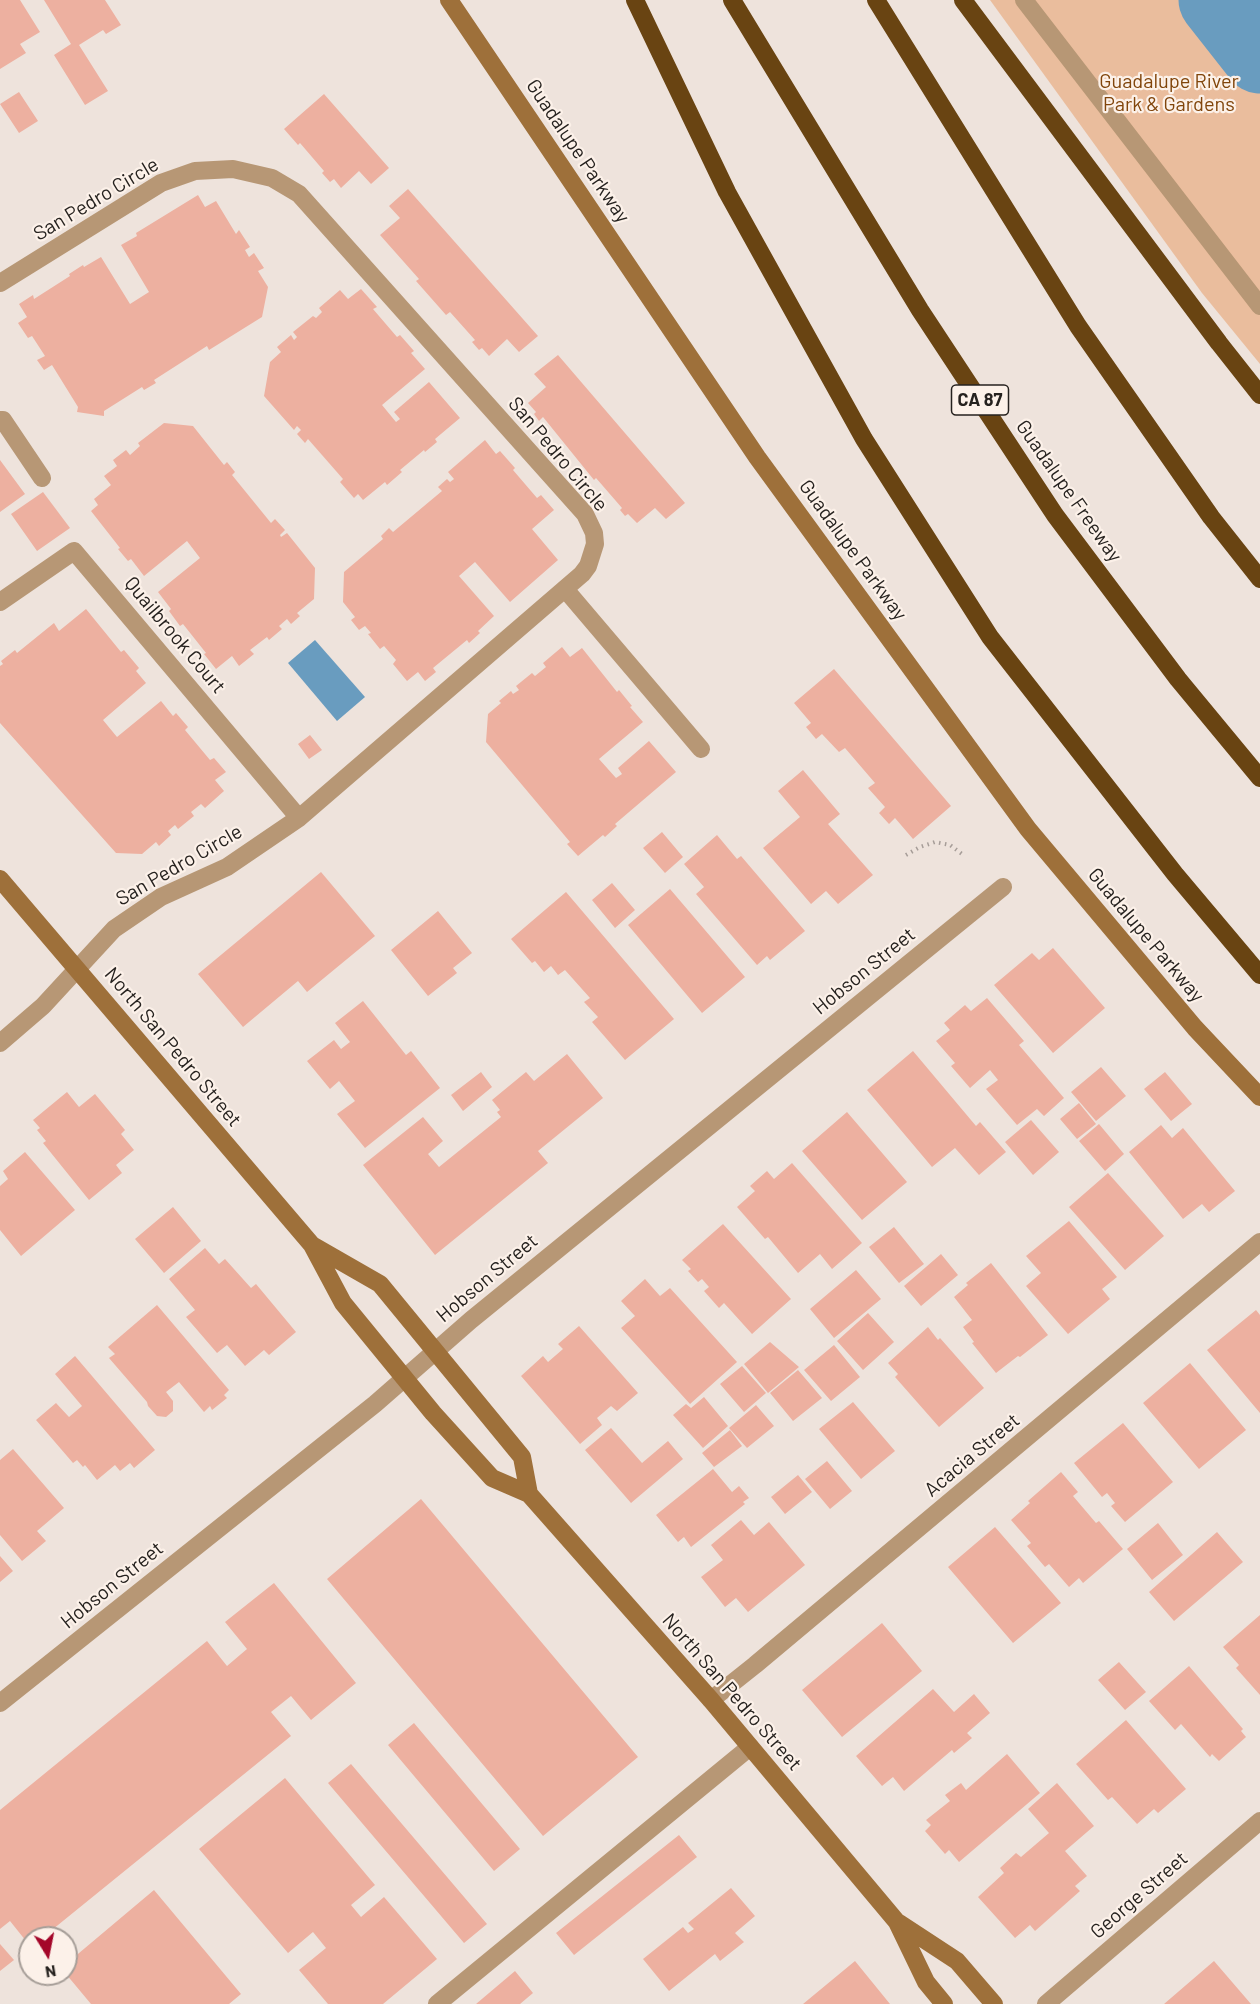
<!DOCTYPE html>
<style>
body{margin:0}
#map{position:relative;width:1260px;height:2004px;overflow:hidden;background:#eee3dc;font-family:Barlow,sans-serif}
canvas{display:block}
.north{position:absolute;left:18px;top:1926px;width:60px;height:60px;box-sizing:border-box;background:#fcf1e9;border:2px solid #a69e98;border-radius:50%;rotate:170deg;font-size:16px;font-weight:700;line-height:24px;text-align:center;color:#26221f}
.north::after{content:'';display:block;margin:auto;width:21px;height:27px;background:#a40629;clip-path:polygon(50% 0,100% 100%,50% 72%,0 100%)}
</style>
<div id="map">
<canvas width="1260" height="2004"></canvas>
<div class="north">N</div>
</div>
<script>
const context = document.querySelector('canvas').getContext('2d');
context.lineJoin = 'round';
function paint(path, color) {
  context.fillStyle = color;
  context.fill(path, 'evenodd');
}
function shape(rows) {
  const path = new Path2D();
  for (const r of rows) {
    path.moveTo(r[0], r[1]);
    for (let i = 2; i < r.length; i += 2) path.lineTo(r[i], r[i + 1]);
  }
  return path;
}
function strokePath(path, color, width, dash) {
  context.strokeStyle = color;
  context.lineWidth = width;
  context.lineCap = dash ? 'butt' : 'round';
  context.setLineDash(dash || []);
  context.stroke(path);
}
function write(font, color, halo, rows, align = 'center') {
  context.font = font + ' Barlow,sans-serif';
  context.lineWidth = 4.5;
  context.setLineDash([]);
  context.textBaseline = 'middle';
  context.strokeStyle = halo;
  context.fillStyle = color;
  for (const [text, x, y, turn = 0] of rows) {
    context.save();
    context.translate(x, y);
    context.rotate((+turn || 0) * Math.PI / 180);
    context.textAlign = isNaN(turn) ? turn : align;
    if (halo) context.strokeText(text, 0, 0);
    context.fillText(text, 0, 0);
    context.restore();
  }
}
paint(shape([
 [990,0,1260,0,1260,364,1202,293]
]), '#eabd9d');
paint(shape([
 [315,640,365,697,337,721,288,663]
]), '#699cbf');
strokePath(shape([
 [1216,0,1260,56]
]), '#699cbf', 75);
paint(shape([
 [0,0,20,0,40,32,20,44,26,53,0,69],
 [44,0,105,0,121,25,106,34,103,30,79,45,108,91,85,105,54,55,71,44],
 [19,92,38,121,19,133,0,104],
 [324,94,389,168,371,184,359,171,341,188,334,179,330,182,322,173,324,171,300,143,298,145,284,129],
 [408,189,538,336,519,352,507,339,489,356,482,348,479,350,472,342,475,340,450,312,446,315,416,281,419,279,380,235,400,218,389,206],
 [198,195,205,207,216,201,236,234,239,230,250,247,245,250,249,257,254,253,264,268,258,271,268,287,262,317,209,350,207,346,154,380,156,383,144,390,142,387,104,411,104,416,77,412,78,407,52,365,44,370,37,360,45,356,32,336,28,338,18,323,27,317,19,304,33,295,34,299,70,276,69,274,83,265,84,267,101,257,130,304,149,292,121,245,137,236,136,233],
 [361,289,377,307,373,309,397,337,400,335,414,351,411,353,425,369,382,405,396,422,400,419,394,412,429,382,460,418,435,439,437,442,425,452,424,450,400,470,402,472,387,485,385,482,363,500,358,494,354,498,340,482,343,479,308,439,305,443,297,434,301,430,297,426,294,430,264,396,270,362,281,352,277,347,291,335,294,340,297,337,293,332,313,316,316,318,322,312,319,308,340,290,348,299],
 [558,355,685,503,666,519,655,508,637,523,628,514,625,516,620,510,622,508,596,478,594,480,543,417,539,421,534,414,536,412,528,403,546,387,534,374],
 [164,423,193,426,224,465,227,462,235,472,232,475,271,523,275,519,285,530,280,535,281,537,287,533,315,568,314,599,297,613,300,616,291,624,287,619,279,626,282,629,269,640,267,637,250,650,254,654,239,666,232,656,216,669,204,654,206,653,183,624,180,626,169,611,171,609,158,592,200,558,187,541,144,576,131,559,128,561,118,549,120,548,91,511,98,505,94,499,111,485,104,476,117,466,113,460,126,450,130,455,140,446,138,443],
 [485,440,496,454,500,451,515,468,513,470,537,498,541,495,554,510,532,529,558,560,510,602,475,562,459,576,494,616,478,631,480,633,469,643,467,640,433,668,436,672,425,681,418,672,407,681,393,664,396,660,384,646,380,649,368,634,371,633,365,626,359,630,351,620,355,617,343,602,344,572,383,539,381,536,389,528,393,532,442,491,438,487,447,479,450,482,454,479,448,472],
 [0,460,25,494,0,512],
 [43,492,70,528,37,551,11,514],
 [86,609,121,652,124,650,139,668,136,671,146,683,103,720,117,737,161,701,173,716,176,713,188,727,185,730,210,760,214,758,226,772,215,780,224,791,205,808,201,804,191,812,194,816,178,829,175,825,168,831,171,835,159,846,156,842,142,854,116,853,0,723,0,666,3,664,1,661,15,650,17,653,54,623,59,631],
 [562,647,570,657,582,648,617,692,619,690,632,706,630,707,643,722,599,759,616,778,622,774,618,768,649,741,676,772,615,824,617,826,605,837,603,835,578,856,567,844,570,842,486,742,488,714,501,703,499,701,511,691,513,694,519,690,516,686,532,673,535,676,546,667,543,663],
 [834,669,951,806,913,839,895,818,889,824,879,813,885,807,868,788,875,783,845,748,839,752,822,734,816,739,806,727,811,723,794,703],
 [310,735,322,750,309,759,298,744],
 [803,770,840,814,828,824,873,875,838,904,826,891,811,904,763,848,800,817,778,791],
 [662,832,683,857,665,873,643,848],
 [717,835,737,859,741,856,805,931,770,960,767,956,757,965,696,894,704,887,684,864],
 [321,872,375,936,307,992,298,981,243,1027,198,974],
 [612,883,635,910,615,928,592,900],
 [670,889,745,977,702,1013,628,925],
 [566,892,674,1019,625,1060,592,1022,598,1017,584,1002,590,998,565,970,558,975,551,966,544,972,535,961,532,963,511,939],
 [438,911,472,953,453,968,457,973,428,996,391,950],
 [1053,948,1105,1008,1053,1053,994,985,1032,953,1039,960],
 [987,998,1024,1041,1019,1045,1064,1098,1044,1116,1037,1109,1017,1125,986,1089,998,1080,990,1070,970,1088,951,1066,955,1063,936,1041,950,1030,944,1023,965,1005,971,1011],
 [363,1001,406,1055,411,1051,440,1088,365,1148,337,1114,355,1101,339,1081,330,1089,307,1061,334,1040,341,1049,350,1042,335,1023],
 [913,1051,976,1126,980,1122,1006,1152,979,1175,955,1148,932,1167,867,1090],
 [567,1054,603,1098,538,1151,548,1163,435,1255,363,1165,423,1117,443,1141,428,1154,439,1167,501,1117,497,1112,500,1110,492,1100,526,1072,534,1081],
 [1101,1067,1126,1096,1096,1121,1071,1092],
 [481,1072,492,1087,463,1111,451,1095],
 [1165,1072,1192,1104,1171,1121,1144,1089],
 [67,1092,79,1107,95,1094,125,1130,121,1134,134,1150,116,1165,122,1173,89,1200,43,1143,46,1141,37,1130,40,1128,33,1120],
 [1079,1103,1096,1124,1077,1139,1060,1119],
 [847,1112,907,1182,862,1220,802,1151],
 [1031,1120,1059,1152,1033,1175,1005,1142],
 [1099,1124,1124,1154,1105,1171,1079,1141],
 [1161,1125,1172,1138,1183,1128,1235,1191,1209,1212,1202,1204,1183,1219,1129,1152],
 [25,1152,75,1210,21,1256,0,1230,0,1186,8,1179,3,1171],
 [792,1163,862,1243,832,1269,820,1254,798,1273,768,1237,765,1239,737,1207,755,1191,750,1186,767,1171,774,1179],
 [1108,1173,1164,1236,1125,1270,1069,1207],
 [173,1207,201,1241,164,1273,135,1239],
 [1069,1221,1117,1277,1102,1289,1110,1299,1068,1334,1026,1286,1041,1273,1026,1256],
 [723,1224,791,1299,752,1334,724,1303,719,1308,704,1291,709,1287,702,1279,698,1282,688,1271,691,1269,682,1260],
 [894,1227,924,1264,899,1283,869,1247],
 [205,1248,219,1264,225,1259,251,1288,256,1284,296,1332,269,1355,264,1350,245,1366,227,1345,217,1353,186,1317,195,1310,169,1279],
 [941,1254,958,1275,921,1306,904,1286],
 [991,1263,1048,1335,1020,1357,1018,1356,996,1373,972,1343,974,1342,963,1327,972,1320,954,1297,968,1285,966,1283],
 [856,1270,881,1299,834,1338,810,1309],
 [645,1279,660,1296,670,1288,737,1362,690,1404,621,1328,635,1316,621,1301],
 [157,1305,229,1390,224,1395,227,1398,212,1410,210,1406,204,1412,179,1382,166,1392,173,1401,173,1411,166,1417,157,1416,148,1406,147,1402,109,1358,115,1354,108,1347],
 [1256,1310,1260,1315,1260,1413,1207,1350],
 [868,1313,894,1342,863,1370,837,1341],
 [579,1326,638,1393,617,1411,611,1406,597,1418,602,1425,580,1444,521,1376,543,1356,548,1362,563,1349,558,1344],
 [928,1327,938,1340,940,1338,984,1388,939,1427,895,1377,898,1374,888,1363],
 [770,1342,799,1367,768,1393,744,1364],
 [834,1345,860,1377,831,1401,804,1370],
 [75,1356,155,1450,134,1468,130,1463,120,1471,115,1465,97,1480,85,1465,83,1467,77,1460,73,1463,36,1420,56,1403,69,1417,82,1406,55,1374],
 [1190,1363,1246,1430,1199,1469,1143,1403],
 [742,1366,766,1393,744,1412,720,1384],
 [798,1370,822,1398,793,1421,770,1393],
 [704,1397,728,1426,703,1448,673,1415,686,1404,691,1408],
 [853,1402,895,1451,861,1479,819,1429],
 [756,1405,774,1426,747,1448,729,1428],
 [1123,1423,1173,1482,1125,1522,1111,1506,1115,1503,1107,1493,1102,1497,1074,1463],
 [611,1428,642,1463,668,1441,683,1459,631,1503,585,1450],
 [730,1430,742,1446,714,1467,702,1453],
 [13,1449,64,1508,37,1531,46,1541,22,1561,0,1535,0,1460],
 [827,1461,852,1491,830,1509,805,1479],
 [713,1469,732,1492,739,1486,749,1498,743,1502,745,1504,691,1547,684,1537,678,1542,656,1515],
 [1061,1472,1078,1492,1073,1496,1096,1523,1099,1521,1123,1549,1083,1583,1079,1578,1069,1587,1049,1564,1045,1567,1027,1546,1031,1543,1011,1520,1030,1503,1028,1501],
 [798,1475,812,1492,785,1514,771,1497],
 [421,1499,638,1757,543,1836,327,1579],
 [741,1520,754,1535,769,1522,805,1565,748,1612,736,1598,725,1607,701,1577,723,1560,711,1545],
 [1158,1523,1183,1555,1152,1580,1127,1549],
 [995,1527,1061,1603,1013,1643,948,1567],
 [1217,1532,1243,1562,1174,1621,1149,1592],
 [0,1556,13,1571,0,1582],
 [274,1583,356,1683,311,1720,291,1696,271,1712,291,1736,42,1938,30,1938,30,1946,10,1921,0,1929,0,1810,207,1641,227,1666,247,1649,225,1622],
 [1260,1615,1260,1695,1236,1668,1239,1665,1223,1647],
 [882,1623,922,1671,842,1737,802,1690],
 [1119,1662,1146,1692,1125,1710,1098,1680],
 [1189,1666,1243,1729,1241,1731,1246,1737,1219,1761,1212,1754,1210,1757,1181,1724,1175,1730,1149,1701],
 [933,1689,954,1712,974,1694,990,1713,967,1733,972,1738,954,1753,952,1750,904,1791,893,1777,882,1786,856,1756],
 [1126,1720,1186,1789,1158,1813,1154,1809,1137,1824,1112,1797,1108,1800,1076,1764],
 [414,1723,520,1849,494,1871,388,1745],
 [1007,1754,1040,1793,959,1862,949,1850,945,1854,925,1831,931,1825,926,1820,950,1801,945,1795,961,1783,966,1790],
 [351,1764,487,1924,464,1943,328,1783],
 [285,1778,375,1885,351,1905,361,1917,384,1897,437,1959,383,2004,328,2004,299,1970,326,1948,313,1932,288,1953,199,1849],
 [1057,1783,1094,1826,1065,1851,1087,1876,1075,1886,1080,1891,1035,1931,1030,1925,1015,1938,978,1897,1004,1873,1000,1868,1016,1853,1021,1857,1049,1833,1028,1809],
 [679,1835,697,1857,574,1955,556,1933],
 [731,1888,755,1916,735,1933,744,1942,720,1961,715,1954,669,1991,643,1959,683,1927,688,1933,694,1929,688,1923],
 [154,1890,241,1994,229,2004,91,2004,66,1974,66,1964],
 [0,1944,14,1960,0,1971],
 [855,1961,890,2004,803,2004],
 [1214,1961,1251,2004,1164,2004],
 [515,1971,533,1993,520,2004,476,2004]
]), '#edb0a0');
strokePath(shape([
 [906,855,920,847,935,842,950,845,962,854]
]), '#a69d98', 4, [1.5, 4.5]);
strokePath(shape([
 [1024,0,1260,306],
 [0,420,3,420,42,478],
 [565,589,701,749],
 [437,2004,750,1747]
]), '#b79775', 18);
strokePath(shape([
 [0,283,161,183,195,171,233,169,272,178,299,194,585,514,594,533,595,544,588,566,582,574,299,818,227,867,161,897,114,929,43,1006,0,1043],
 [0,602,74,551,299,818],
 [711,1700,755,1665,1260,1242],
 [0,1703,375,1404,471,1320,1003,887],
 [1046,2004,1260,1821]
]), '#b79775', 18);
strokePath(shape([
 [449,0,757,457,1028,829,1195,1028,1260,1097],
 [0,879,312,1245,343,1303,433,1413,492,1478,529,1494,711,1700,897,1922,926,1982,944,2004],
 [312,1245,380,1284,522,1457,529,1494],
 [899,1923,957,1961,994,2004]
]), '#9e703a', 18);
strokePath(shape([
 [635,0,727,192,864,439,990,637,1175,874,1260,975],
 [732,0,920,310,1055,515,1178,679,1260,778],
 [876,0,1078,326,1211,517,1260,579],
 [963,0,1219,343,1260,395]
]), '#694412', 18);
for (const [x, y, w] of [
 [980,400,57]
]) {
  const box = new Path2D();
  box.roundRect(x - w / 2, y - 15, w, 30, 4.5);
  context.fillStyle = '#fcf1e9';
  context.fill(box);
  strokePath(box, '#26221f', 1.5);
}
write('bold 18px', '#26221f', null, [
 ["CA 87",980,400]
]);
write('20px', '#81450b', '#fcf1e9', [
 ["Guadalupe River",1169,81],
 ["Park & Gardens",1169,104]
]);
write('20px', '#26221f', '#fcf1e9', [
 ["Guadalupe Parkway",578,151,56],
 ["San Pedro Circle",96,199,-31],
 ["San Pedro Circle",558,454,50],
 ["Guadalupe Freeway",1069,491,55],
 ["Guadalupe Parkway",853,550,54],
 ["Quailbrook Court",175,635,50],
 ["San Pedro Circle",179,865,-30],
 ["Guadalupe Parkway",1146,935,50],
 ["Hobson Street",864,971,-39],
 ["North San Pedro Street",173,1047,50],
 ["Hobson Street",487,1278,-40],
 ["Acacia Street",972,1455,-40],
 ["Hobson Street",112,1585,-39],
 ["North San Pedro Street",732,1692,49],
 ["George Street",1139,1895,-41]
]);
</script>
